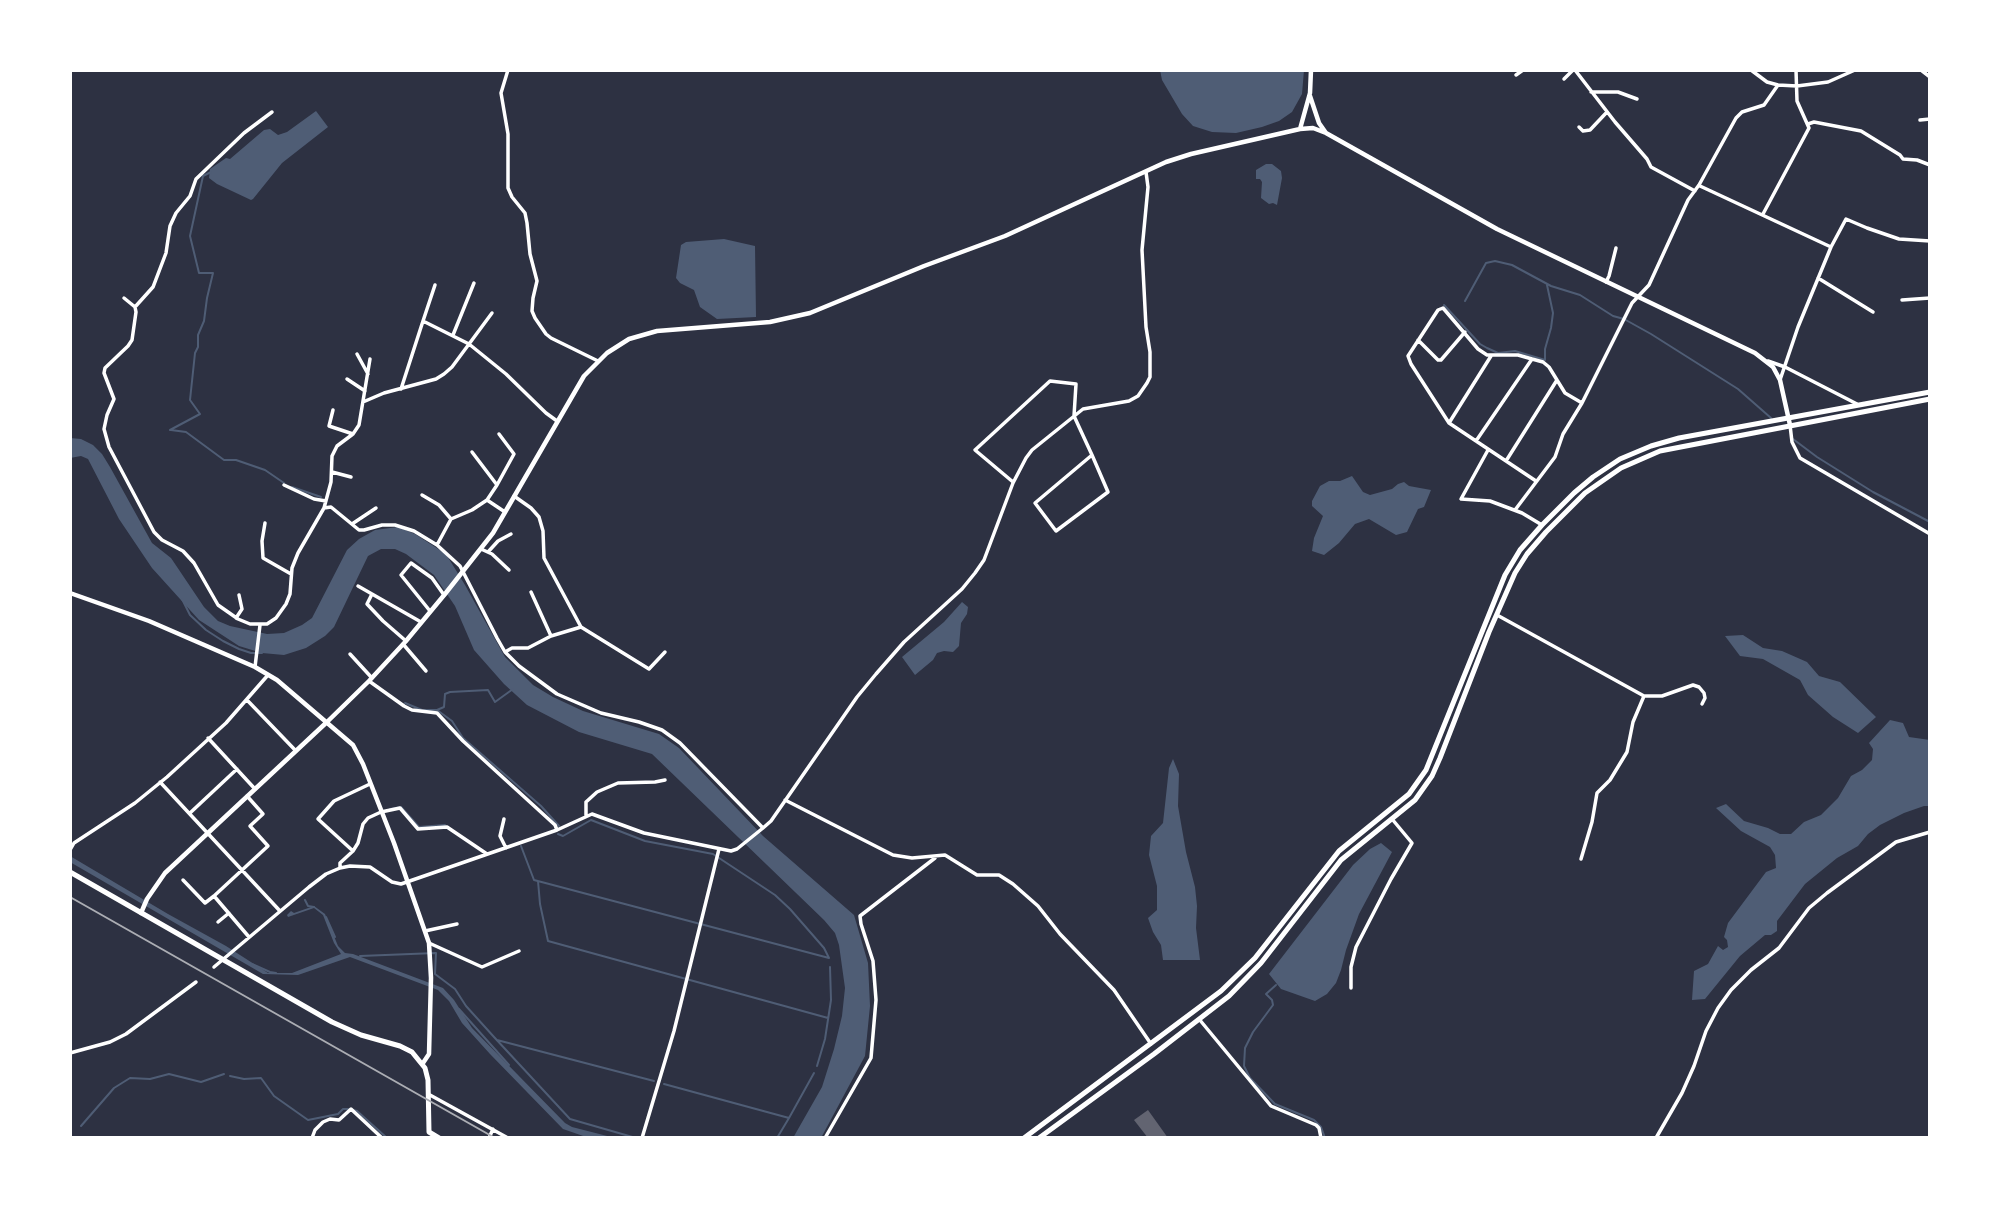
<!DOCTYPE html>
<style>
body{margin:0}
#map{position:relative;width:2000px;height:1208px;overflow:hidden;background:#2d3142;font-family:"Asap Condensed",sans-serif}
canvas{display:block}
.frame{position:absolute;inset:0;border:72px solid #fff;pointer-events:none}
</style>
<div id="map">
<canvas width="2000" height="1208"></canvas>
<div class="frame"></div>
</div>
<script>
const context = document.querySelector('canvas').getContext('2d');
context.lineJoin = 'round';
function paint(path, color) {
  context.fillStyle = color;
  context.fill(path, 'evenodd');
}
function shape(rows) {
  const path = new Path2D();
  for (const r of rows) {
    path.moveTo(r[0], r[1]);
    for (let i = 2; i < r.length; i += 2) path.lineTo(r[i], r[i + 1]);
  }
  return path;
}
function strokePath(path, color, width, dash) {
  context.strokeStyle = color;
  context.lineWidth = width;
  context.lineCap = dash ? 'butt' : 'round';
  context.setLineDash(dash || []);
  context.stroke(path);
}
paint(shape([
 [1160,70,1304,70,1302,94,1292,112,1279,121,1262,127,1236,133,1212,132,1193,126,1182,114,1162,80],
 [316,111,328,127,282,163,253,199,251,200,217,184,209,178,210,169,226,158,230,159,264,130,270,129,278,135,287,132],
 [1266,164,1272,164,1281,171,1282,178,1277,205,1273,203,1269,204,1261,198,1262,182,1260,179,1256,179,1256,170],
 [724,239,755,246,756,317,717,319,700,307,694,290,680,283,676,278,681,245,686,242],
 [70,438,81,439,93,445,102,454,110,467,152,543,171,558,204,607,218,621,230,626,267,634,284,633,302,625,312,618,347,550,359,539,375,530,398,527,415,534,446,554,465,585,505,657,533,685,553,697,583,711,659,734,679,748,763,836,854,915,868,963,870,1006,865,1056,821,1138,793,1138,822,1087,834,1049,842,1016,845,988,839,945,835,933,824,920,652,754,579,732,527,705,504,684,474,650,455,606,434,575,406,554,395,549,381,549,368,556,334,627,325,636,306,648,284,655,262,653,239,646,199,620,152,568,119,519,88,459,81,456,70,458],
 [1352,476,1363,492,1370,495,1392,489,1398,484,1404,482,1409,486,1431,490,1424,507,1418,509,1407,532,1396,535,1369,519,1355,524,1339,543,1324,555,1312,551,1314,538,1323,516,1312,506,1312,501,1320,486,1329,481,1340,481],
 [962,602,968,607,967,614,961,623,959,646,953,652,944,651,937,653,933,660,915,675,902,657,944,622],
 [1743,635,1763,648,1782,651,1807,662,1819,676,1840,682,1876,717,1858,733,1833,717,1808,695,1800,680,1763,659,1740,656,1725,636],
 [1890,720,1903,723,1909,737,1930,740,1930,806,1924,806,1904,813,1880,825,1868,834,1858,846,1837,858,1805,884,1777,921,1777,931,1771,935,1765,935,1740,956,1705,999,1692,1000,1694,971,1708,964,1718,946,1723,950,1728,947,1727,940,1724,937,1728,923,1766,872,1776,868,1775,855,1770,847,1741,831,1716,808,1726,804,1744,821,1768,828,1780,834,1791,834,1804,822,1821,815,1838,798,1851,776,1862,770,1872,760,1873,749,1869,743],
 [1173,759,1179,774,1178,806,1186,852,1195,887,1197,906,1196,928,1200,960,1163,960,1161,945,1153,932,1148,918,1157,910,1157,886,1149,855,1151,836,1163,823,1169,768],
 [1381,843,1392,852,1359,914,1346,950,1341,970,1336,983,1327,994,1315,1001,1281,989,1269,974,1353,865,1370,849],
 [70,856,168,914,226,946,268,973,292,973,341,954,334,943,323,915,314,908,288,917,287,915,291,911,294,913,314,906,325,914,338,946,345,953,353,954,443,988,454,1000,472,1028,565,1123,572,1127,615,1138,589,1138,563,1129,490,1054,462,1023,449,1001,438,990,350,957,298,975,263,974,70,862]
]), '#4f5d75');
strokePath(shape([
 [1465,301,1486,263,1495,261,1512,265,1551,286,1580,295,1613,316,1624,319,1651,334,1738,389,1771,418],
 [1444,305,1480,344,1487,348,1498,353,1515,351,1545,360,1545,349,1551,328,1553,313,1547,285],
 [170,430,200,414,190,400,195,353,198,347,198,335,204,321,207,298,213,273,199,273,190,236,203,176,211,172],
 [171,430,186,432,224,460,236,460,265,470,284,483],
 [1793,439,1817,457,1873,492,1930,522],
 [292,487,321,497],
 [182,599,190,615,206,630,223,641,239,649,251,653,262,653],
 [405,703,422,710,437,710,444,707,445,694,450,692,488,690,495,702,513,689],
 [437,710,452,721,463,738,541,806,559,826],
 [390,809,401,807,419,827,445,825],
 [558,834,563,836,591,820,645,841,713,854,775,895,790,909,824,948,829,958],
 [521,846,534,880,829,958],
 [538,881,540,904,548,941,828,1018],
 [305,900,308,906,314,907],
 [326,917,335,937],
 [360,956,436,953,435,974,455,989,466,1006,494,1037,570,1119,636,1138],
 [252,964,270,972,276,973],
 [1276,985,1266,994,1272,1000,1273,1005,1253,1032,1245,1048,1244,1066,1250,1078,1275,1104,1314,1120,1321,1127,1325,1138],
 [459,1009,509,1065],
 [497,1040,654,1081],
 [817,1066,825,1039,831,1000,830,967],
 [230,1076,244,1079,261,1078,274,1096,308,1120,338,1114,343,1109,348,1109],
 [664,1084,789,1118,777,1138],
 [353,1110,357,1111,387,1138],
 [789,1118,814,1073],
 [81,1126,114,1088,130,1078,150,1079,169,1074,201,1082,224,1074]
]), '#4f5d75', 2);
paint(shape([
 [1148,1110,1168,1138,1148,1138,1134,1120]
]), '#626471');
strokePath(shape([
 [508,70,501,93,508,134,508,188,512,197,525,213,527,223,530,254,537,281,533,298,532,311,535,318,546,334,551,338,598,361],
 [1575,70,1615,122,1647,159,1651,167,1695,191],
 [1751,70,1767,82,1778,85,1797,86,1828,82,1855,70],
 [1921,70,1930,77],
 [1516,75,1523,70],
 [1564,79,1573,70],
 [1591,92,1618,92,1637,99],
 [1920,120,1930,119],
 [1808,124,1814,122,1861,131,1900,155,1903,159,1917,160,1930,165],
 [1579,127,1583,131,1590,130,1607,112],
 [1700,186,1831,247],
 [1763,214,1809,128,1797,101,1796,70],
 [1818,278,1873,312],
 [1606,282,1609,276,1616,248],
 [124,298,135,307,136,312,132,340,128,346,105,368,104,373,114,399,107,415,104,429,109,447,154,532,162,540,183,551,194,563,218,605,238,619,250,624,267,624,276,618,286,604,290,594,292,568,298,553,324,508,331,482,332,456,337,446,353,434,359,425,370,359],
 [1902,300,1930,298],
 [135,307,153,287,166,253,170,226,176,213,190,196,196,179,244,133,272,112],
 [423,321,435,285],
 [453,335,474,283],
 [1418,340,1438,360,1441,360,1465,332],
 [357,354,368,374],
 [1532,359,1518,355,1487,355,1478,349,1443,308,1438,310,1408,356,1411,364,1449,423,1536,481],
 [1768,361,1785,367,1857,404],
 [347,379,365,391],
 [1780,380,1798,327,1831,247,1846,219,1867,228,1899,239,1930,241],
 [401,389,423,321,469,344,506,374,546,413,557,421],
 [363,402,384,393,436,379,444,374,452,367,492,313],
 [333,410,329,426,353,434],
 [1449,423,1491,356],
 [1790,425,1792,442,1800,458,1930,534],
 [1476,441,1532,359,1543,362,1549,367,1565,393,1582,403],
 [1488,450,1461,499,1490,501,1522,513,1542,525],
 [472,452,497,485],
 [1506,461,1557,380],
 [332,472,351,477],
 [1013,482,975,450,1050,381,1076,384,1074,416,1092,455,1108,492,1056,531,1035,503,1092,455],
 [284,485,314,499,326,501],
 [422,495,439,505,451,519],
 [514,496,531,508,539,517,543,531,544,558,581,627,649,669,665,652],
 [487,500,505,512],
 [324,508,331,507,359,530,364,530,382,525,395,525,414,531,437,545,460,566,497,638,505,652,519,666,557,694,601,713,639,722,662,730,680,743,763,828],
 [1515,510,1555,457,1563,434,1582,403,1632,303,1649,285,1688,200,1699,185,1736,118,1742,112,1764,105,1778,85],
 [265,523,262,541,263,558,291,574],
 [352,524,376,508],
 [437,545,451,519,472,510,487,500,497,485,514,454,499,434],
 [481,549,492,554,509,570],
 [488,552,498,541,511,534],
 [358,586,421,622],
 [531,592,551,636],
 [372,594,367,604,383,621,406,641],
 [430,611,401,575,411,563,432,578,444,595],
 [1497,615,1644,696,1662,696,1693,685,1699,687,1704,693,1705,698,1702,704],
 [236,618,242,609,239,595],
 [403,644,426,671],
 [505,652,512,648,528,648,551,636,581,627],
 [350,654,372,678],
 [255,667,260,625],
 [369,681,404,706,412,710,437,713,463,741,555,825,557,830],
 [247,700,296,751],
 [208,738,255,789],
 [160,782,280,911],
 [247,796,263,814,250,826,268,846,214,896,249,937],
 [785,800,893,855,912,858,945,855,977,875,999,875,1013,884,1038,906,1060,934,1114,990,1151,1044],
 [190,813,237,769],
 [586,815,586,802,597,792,618,783,655,782,665,780],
 [504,819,500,836,506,848],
 [70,850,74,843,135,803,167,777,226,723,268,675],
 [353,851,318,819,334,801,370,784],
 [1581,859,1592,822,1597,793,1610,780,1627,752,1633,722,1644,696],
 [340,868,340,863,353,851,358,843,363,824,368,818,381,812,400,808,418,829,447,827,487,854],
 [183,880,205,903,214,896],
 [218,922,229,913],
 [425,931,457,924],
 [429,943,482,967,519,951],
 [214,967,309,887,326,874,340,868,350,866,370,867,392,882,401,884,557,830,592,814,644,833,731,851,737,849,763,828,771,821,857,697,876,674,904,642,962,589,975,573,984,560,1013,483,1026,458,1032,450,1083,409,1129,401,1138,396,1147,383,1150,377,1150,352,1146,327,1142,250,1148,187,1146,172],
 [1351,988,1351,967,1356,947,1391,879,1412,843,1392,819],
 [1199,1019,1271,1106,1316,1125,1319,1128,1321,1138],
 [70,1053,110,1042,126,1034,196,982],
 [430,1095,508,1138],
 [312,1138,315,1130,323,1122,330,1119,339,1120,351,1109,382,1138],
 [489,1138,493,1129],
 [642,1138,674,1031,719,849],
 [825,1138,871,1058,876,1000,873,961,861,924,860,916,935,858],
 [1656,1138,1682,1093,1694,1066,1706,1031,1718,1008,1731,990,1751,970,1779,948,1809,908,1827,893,1896,842,1930,832]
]), '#fff', 3.5);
strokePath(shape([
 [1310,96,1319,123,1326,133],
 [1300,129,1310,93,1311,70],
 [70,593,149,621,255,667,277,680,353,745,363,764,394,843,429,943,431,978,429,1054,423,1063],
 [141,913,147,899,165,873,327,722,369,681,406,641,445,594,493,533,584,376,607,353,629,339,657,331,770,322,810,313,924,266,1005,236,1166,162,1191,154,1300,129,1313,128,1326,133,1497,229,1755,353,1773,367,1780,380,1790,425]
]), '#fff', 4.5);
strokePath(shape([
 [70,872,332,1022,361,1035,400,1046,412,1052,425,1068,428,1080,429,1132,439,1138]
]), '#fff', 5);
strokePath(shape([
 [1024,1138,1221,991,1255,958,1339,851,1409,794,1426,770,1505,575,1520,550,1542,525,1574,493,1593,477,1620,459,1651,446,1679,438,1930,392],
 [1039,1138,1154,1054,1229,996,1261,963,1341,860,1415,800,1432,776,1440,758,1489,632,1515,573,1527,554,1546,532,1585,493,1621,468,1660,451,1930,399]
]), '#fff', 5);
strokePath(shape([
 [70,897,495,1138]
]), '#abadb3', 2);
</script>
